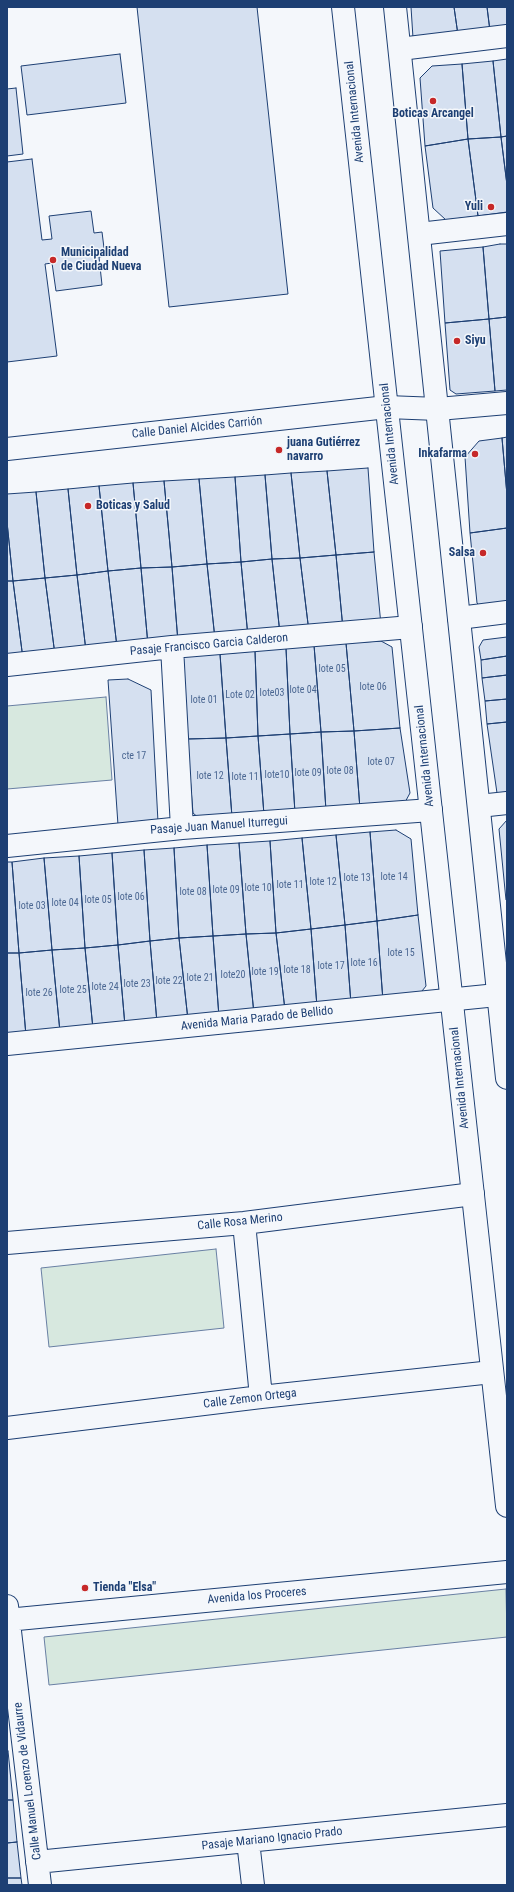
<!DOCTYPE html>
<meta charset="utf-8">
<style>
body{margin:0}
#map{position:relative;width:514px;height:1892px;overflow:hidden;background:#f4f7fb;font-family:"Roboto Condensed",sans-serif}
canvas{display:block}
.frame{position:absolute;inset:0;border:8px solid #1d3f73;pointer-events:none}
</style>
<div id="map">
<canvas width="514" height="1892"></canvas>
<div class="frame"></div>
</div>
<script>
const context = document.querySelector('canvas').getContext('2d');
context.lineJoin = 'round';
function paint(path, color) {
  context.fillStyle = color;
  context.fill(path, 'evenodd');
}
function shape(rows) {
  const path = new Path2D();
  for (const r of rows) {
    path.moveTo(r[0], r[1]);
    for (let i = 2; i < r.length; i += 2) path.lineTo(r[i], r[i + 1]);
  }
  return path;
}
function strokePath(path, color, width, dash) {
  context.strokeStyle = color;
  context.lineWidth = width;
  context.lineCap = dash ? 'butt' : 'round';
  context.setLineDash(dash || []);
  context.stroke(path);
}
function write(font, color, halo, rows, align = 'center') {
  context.font = font + ' "Roboto Condensed",sans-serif';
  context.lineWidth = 3;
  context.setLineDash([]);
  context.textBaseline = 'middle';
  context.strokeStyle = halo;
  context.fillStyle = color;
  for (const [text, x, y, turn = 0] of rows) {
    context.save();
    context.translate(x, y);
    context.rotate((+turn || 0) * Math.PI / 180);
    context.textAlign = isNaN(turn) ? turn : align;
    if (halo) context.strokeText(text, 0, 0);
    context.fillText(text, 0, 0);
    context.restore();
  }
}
const green = shape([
 [106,697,112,780,7,789,7,706,106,697],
 [216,1249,224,1328,49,1347,41,1268,216,1249],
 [506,1589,507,1637,49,1685,44,1637,506,1589]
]);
paint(green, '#d7e8df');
strokePath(green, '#687fa3', 1);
const building = shape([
 [137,7,257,7,288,294,169,307,137,7],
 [411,7,454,7,458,35,413,38,411,7],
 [454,7,487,7,490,31,458,35,454,7],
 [487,7,507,7,507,29,490,31,487,7],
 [120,54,126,103,27,115,21,66,120,54],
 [507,59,507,136,501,137,493,61,507,59],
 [493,61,501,137,468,139,462,64,493,61],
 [462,64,468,139,425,146,420,78,432,66,462,64],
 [16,88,23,154,7,156,7,89,16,88],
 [507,136,507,185,501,137,507,136],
 [501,137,507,185,507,212,478,216,468,139,501,137],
 [468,139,478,216,446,220,433,208,425,146,468,139],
 [32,159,42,240,52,239,49,216,91,211,94,233,102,232,105,256,99,257,102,285,56,291,52,263,45,264,57,356,7,362,7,162,32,159],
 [500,244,507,244,507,317,489,319,483,247,500,244],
 [483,247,489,319,445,323,440,251,483,247],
 [507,317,507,390,495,391,489,319,507,317],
 [489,319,495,391,456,394,450,390,445,323,489,319],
 [507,437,507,495,502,438,507,437],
 [502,438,507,495,507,528,470,533,465,457,479,441,502,438],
 [368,468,374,552,336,555,327,471,368,468],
 [327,471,336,555,300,558,291,473,327,471],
 [291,473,300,558,272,559,265,475,291,473],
 [265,475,272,559,241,562,235,477,265,475],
 [235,477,241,562,207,564,199,479,235,477],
 [199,479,207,564,172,567,164,481,199,479],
 [164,481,172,567,141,568,133,483,164,481],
 [133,483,141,568,108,571,99,486,133,483],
 [99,486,108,571,77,575,68,489,99,486],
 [68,489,77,575,45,578,36,492,68,489],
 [36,492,45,578,13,581,7,522,7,494,36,492],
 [7,522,13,581,7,581,7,522],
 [507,528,507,609,485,611,477,603,470,533,507,528],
 [374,552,381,625,343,629,336,555,374,552],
 [336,555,343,629,309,632,300,558,336,555],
 [300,558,309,632,280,634,272,559,300,558],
 [272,559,280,634,248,637,241,562,272,559],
 [241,562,248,637,215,639,207,564,241,562],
 [207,564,215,639,178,642,172,567,207,564],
 [172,567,178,642,148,645,141,568,172,567],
 [141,568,148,645,117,647,108,571,141,568],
 [108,571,117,647,86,651,77,575,108,571],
 [77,575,86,651,55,655,45,578,77,575],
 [45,578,55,655,23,659,13,581,45,578],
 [7,581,13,581,23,659,7,660,7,581],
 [507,637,507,656,481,660,479,647,483,640,507,637],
 [381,641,392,647,400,728,354,731,346,643,381,641],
 [346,643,354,731,321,732,314,645,346,643],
 [314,645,321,732,290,734,286,648,314,645],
 [286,648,290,734,258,736,255,651,286,648],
 [255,651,258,736,226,738,220,654,255,651],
 [220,654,226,738,187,739,181,662,185,656,220,654],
 [507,656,507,675,482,678,481,660,507,656],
 [507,675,507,699,485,701,482,678,507,675],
 [128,679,151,690,158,822,118,825,108,680,128,679],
 [507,699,507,722,487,724,485,701,507,699],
 [507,722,507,797,497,793,487,724,507,722],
 [400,728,410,793,403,806,360,809,354,731,400,728],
 [354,731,360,809,326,811,321,732,354,731],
 [321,732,326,811,295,813,290,734,321,732],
 [290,734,295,813,264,815,258,736,290,734],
 [258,736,264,815,232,817,226,738,258,736],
 [226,738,232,817,200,819,193,813,187,739,226,738],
 [507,820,507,900,506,900,499,829,507,820],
 [396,830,411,839,418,915,377,921,370,832,396,830],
 [370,832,377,921,345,925,336,835,370,832],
 [336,835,345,925,311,929,302,838,336,835],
 [302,838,311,929,276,933,270,841,302,838],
 [270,841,276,933,246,934,239,843,270,841],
 [239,843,246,934,213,936,207,845,239,843],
 [207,845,213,936,179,938,174,848,207,845],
 [174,848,179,938,150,941,144,850,174,848],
 [144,850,150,941,118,945,112,853,144,850],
 [112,853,118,945,85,948,79,856,112,853],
 [79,856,85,948,52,950,44,858,79,856],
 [44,858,52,950,19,953,12,862,44,858],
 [7,862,12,862,19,953,7,953,7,862],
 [418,915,426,986,418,996,383,1001,377,921,418,915],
 [377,921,383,1001,351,1004,345,925,377,921],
 [345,925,351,1004,317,1007,311,929,345,925],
 [311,929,317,1007,285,1010,276,933,311,929],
 [276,933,285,1010,254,1014,246,934,276,933],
 [246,934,254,1014,219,1017,213,936,246,934],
 [213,936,219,1017,188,1020,179,938,213,936],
 [179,938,188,1020,157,1023,150,941,179,938],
 [150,941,157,1023,125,1026,118,945,150,941],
 [118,945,125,1026,93,1029,85,948,118,945],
 [85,948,93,1029,60,1032,52,950,85,948],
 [52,950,60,1032,26,1036,19,953,52,950],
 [7,953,19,953,26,1036,7,1038,7,953],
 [8,1751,13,1800,7,1800,7,1751,8,1751],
 [7,1800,13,1800,17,1842,7,1843,7,1800],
 [17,1842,21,1878,7,1878,7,1843,17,1842],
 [7,1878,21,1878,22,1885,7,1885,7,1878]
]);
paint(building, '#d5e0f0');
strokePath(building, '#1d3f73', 1);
const minor = shape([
 [400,49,507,36],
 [419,234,507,224],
 [7,449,387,407,438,409,507,403],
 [459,618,507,612],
 [172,647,182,828],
 [7,665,172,647,411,627],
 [479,806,507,803],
 [7,846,182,828,431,810],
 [7,1044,507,994],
 [244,1223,261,1397],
 [7,1243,244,1223,473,1194],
 [7,1428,261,1397,492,1372],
 [7,1606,40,1885],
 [7,1620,507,1572],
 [248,1841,253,1885],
 [37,1862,507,1815]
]);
const major = shape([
 [343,7,507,1506],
 [395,7,507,1078]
]);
strokePath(minor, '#1d3f73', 24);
strokePath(major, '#1d3f73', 24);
strokePath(minor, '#f4f7fb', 22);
strokePath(major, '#f4f7fb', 22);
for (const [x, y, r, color] of [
 [433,101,4,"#c62828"],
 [491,207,4,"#c62828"],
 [53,260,4,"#c62828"],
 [457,341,4,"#c62828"],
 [279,450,4,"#c62828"],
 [475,454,4,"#c62828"],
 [88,506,4,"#c62828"],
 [483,553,4,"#c62828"],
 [85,1588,4,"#c62828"]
]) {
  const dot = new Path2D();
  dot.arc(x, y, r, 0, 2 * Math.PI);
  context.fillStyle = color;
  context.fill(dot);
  strokePath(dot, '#f4f7fb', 1.5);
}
write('10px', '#4b6792', null, [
 ["lote 05",332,669],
 ["lote 06",373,687],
 ["lote 04",303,690],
 ["lote03",272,693],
 ["Lote 02",240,695],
 ["lote 01",204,700],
 ["cte 17",134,756],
 ["lote 07",381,762],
 ["lote 08",340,771],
 ["lote 09",308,773],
 ["lote10",277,775],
 ["lote 12",210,776],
 ["lote 11",245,777],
 ["lote 14",394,877],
 ["lote 13",357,878],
 ["lote 12",323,882],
 ["lote 11",290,885],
 ["lote 10",258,888],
 ["lote 09",226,890],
 ["lote 08",193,892],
 ["lote 06",131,897],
 ["lote 05",98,900],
 ["lote 04",65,903],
 ["lote 03",32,906],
 ["lote 15",401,953],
 ["lote 16",364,963],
 ["lote 17",331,966],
 ["lote 18",297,970],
 ["lote 19",265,972],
 ["lote20",233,975],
 ["lote 21",200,978],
 ["lote 22",169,981],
 ["lote 23",137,984],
 ["lote 24",105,987],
 ["lote 25",73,990],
 ["lote 26",39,993]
]);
write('12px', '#1d3f73', '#f4f7fb', [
 ["Avenida Internacional",355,112,-96],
 ["Calle Daniel Alcides Carrión",197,428,-6],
 ["Avenida Internacional",390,434,-96],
 ["Pasaje Francisco Garcia Calderon",209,645,-5],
 ["Avenida Internacional",425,756,-96],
 ["Pasaje Juan Manuel Iturregui",219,826,-4],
 ["Avenida Maria Parado de Bellido",257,1019,-6],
 ["Avenida Internacional",460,1078,-96],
 ["Calle Rosa Merino",240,1222,-6],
 ["Calle Zemon Ortega",250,1399,-7],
 ["Avenida los Proceres",257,1596,-5],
 ["Calle Manuel Lorenzo de Vidaurre",28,1781,-97],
 ["Pasaje Mariano Ignacio Prado",272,1839,-6]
]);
write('bold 12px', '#1d3f73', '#f4f7fb', [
 ["Boticas Arcangel",433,114,"center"],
 ["Yuli",483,207,"right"],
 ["Municipalidad",61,253],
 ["de Ciudad Nueva",61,267],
 ["Siyu",465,341],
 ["juana Gutiérrez",287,443],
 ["navarro",287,457],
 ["Inkafarma",467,454,"right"],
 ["Boticas y Salud",96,506],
 ["Salsa",475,553,"right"],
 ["Tienda \"Elsa\"",93,1588]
], 'left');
</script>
